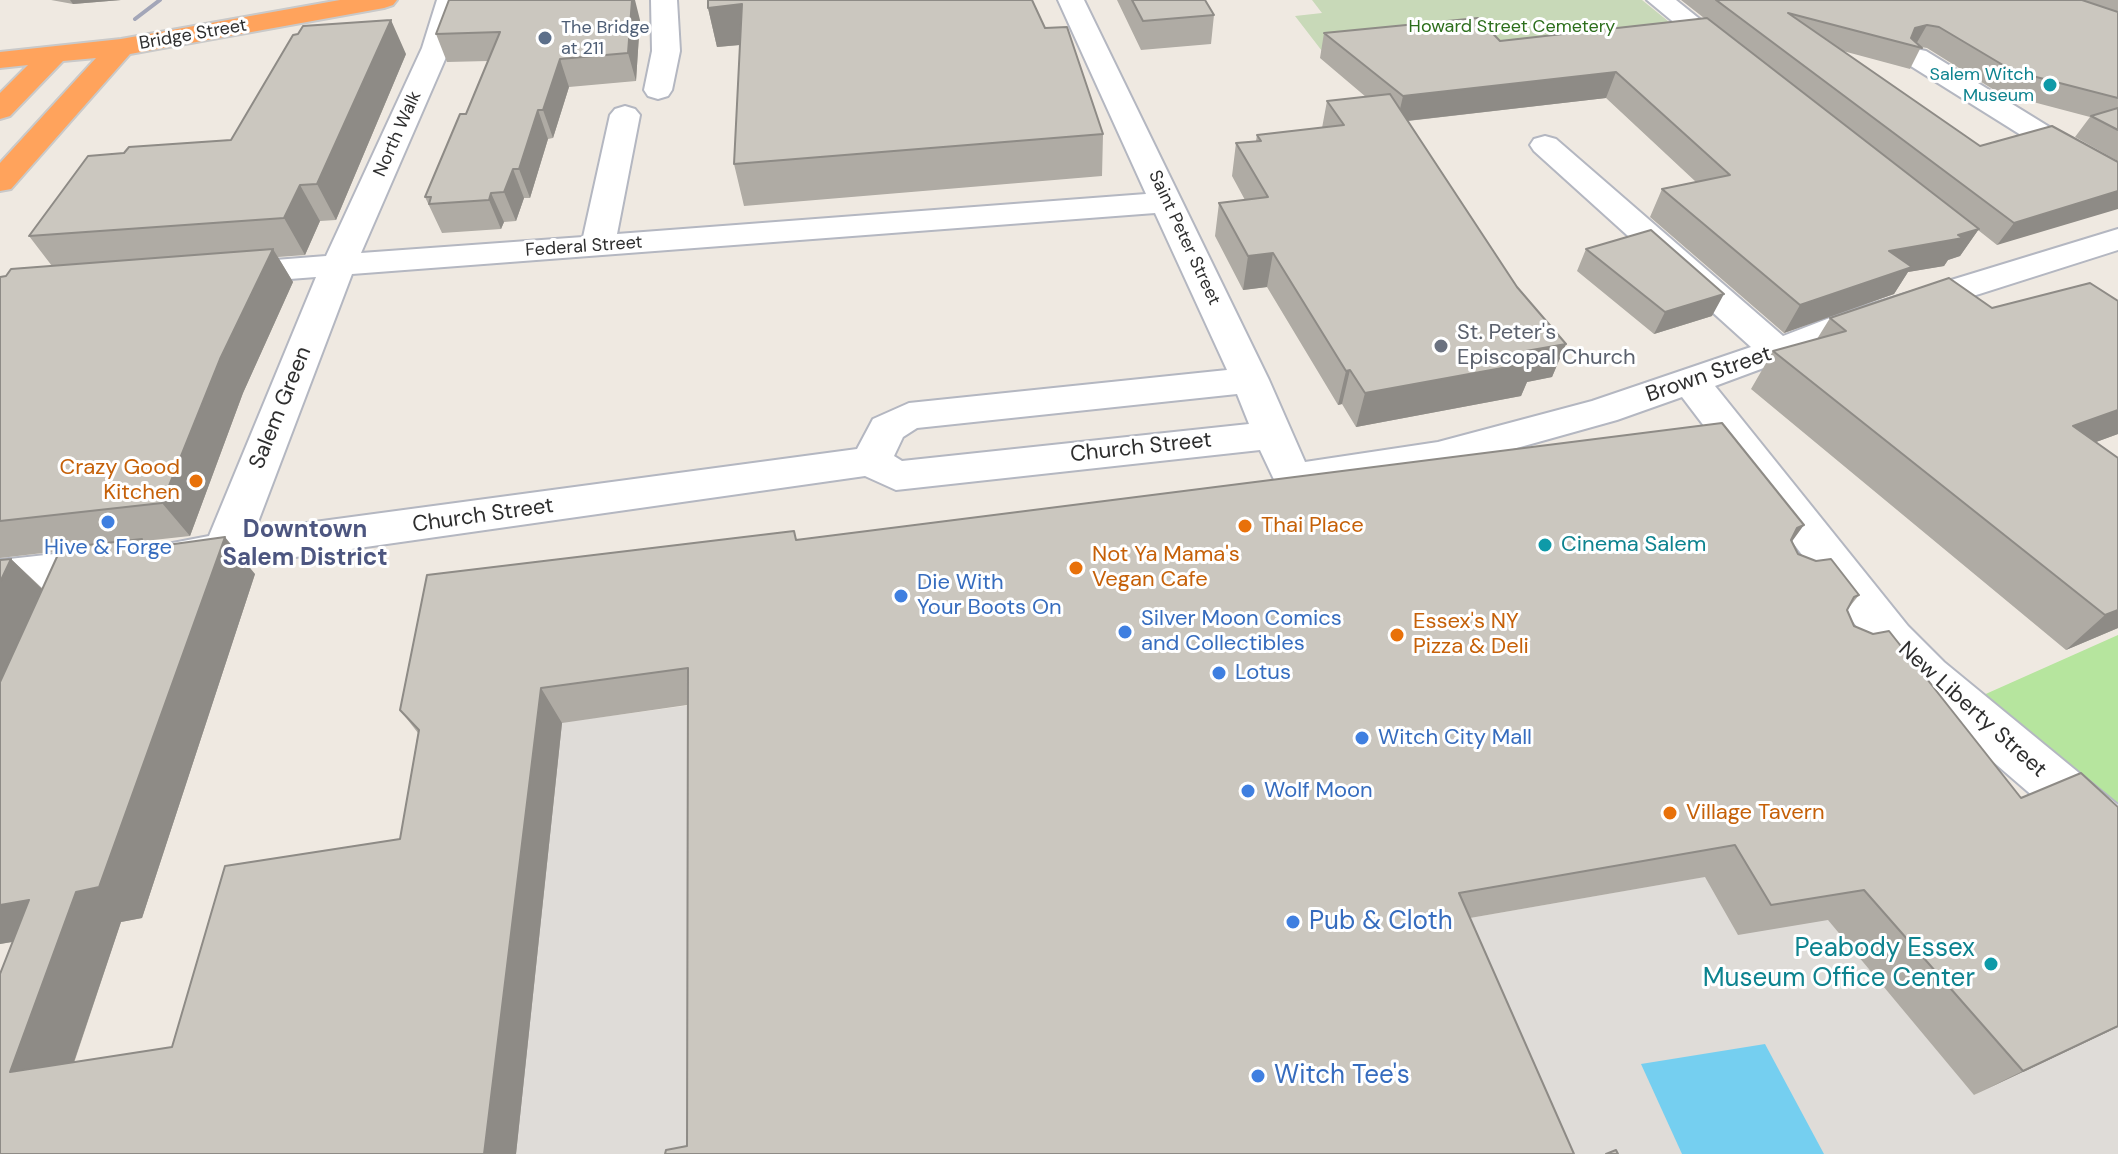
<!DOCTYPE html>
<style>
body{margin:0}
canvas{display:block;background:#efe9e1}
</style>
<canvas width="2118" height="1154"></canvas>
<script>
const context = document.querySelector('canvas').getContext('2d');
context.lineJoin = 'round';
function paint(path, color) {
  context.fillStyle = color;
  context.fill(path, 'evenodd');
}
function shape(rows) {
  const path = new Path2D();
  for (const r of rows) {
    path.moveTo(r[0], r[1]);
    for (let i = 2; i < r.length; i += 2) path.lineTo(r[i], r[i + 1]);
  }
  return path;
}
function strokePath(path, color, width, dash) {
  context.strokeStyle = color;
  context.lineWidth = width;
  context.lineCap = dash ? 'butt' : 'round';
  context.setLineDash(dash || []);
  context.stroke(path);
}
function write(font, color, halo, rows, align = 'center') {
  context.font = font + ' "DM Sans",sans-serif';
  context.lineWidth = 6;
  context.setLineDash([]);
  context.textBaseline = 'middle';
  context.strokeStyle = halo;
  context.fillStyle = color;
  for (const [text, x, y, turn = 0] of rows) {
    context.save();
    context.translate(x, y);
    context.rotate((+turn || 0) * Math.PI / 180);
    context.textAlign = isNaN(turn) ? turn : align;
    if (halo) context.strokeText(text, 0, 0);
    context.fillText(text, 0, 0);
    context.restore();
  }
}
paint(shape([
 [2118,635,2118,837,1961,705]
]), '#b6e59e');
paint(shape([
 [1312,0,1642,0,1684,34,1322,51,1295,16,1322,13]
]), '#c8d9b8');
paint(shape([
 [714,702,706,1154,516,1154,528,727],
 [1978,829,1974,1095,2118,1027,2118,1154,1539,1154,1441,923]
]), '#dfdcd8');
paint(shape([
 [1765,1044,1824,1154,1682,1154,1641,1064]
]), '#75cff0');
const minor = shape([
 [437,0,463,0,450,48,361,253,583,237,610,115,615,109,625,106,635,109,640,115,617,234,1146,194,1058,0,1084,0,1269,380,1305,462,1438,442,1592,401,1751,347,1534,151,1530,145,1534,139,1545,136,1556,139,1783,336,1840,314,2118,229,2118,250,1866,330,1715,386,1908,626,1944,662,2118,805,2118,861,2100,854,1910,690,1876,652,1682,397,1617,420,1438,470,1292,493,1278,488,1260,450,896,490,865,476,225,567,177,573,162,569,155,557,162,545,209,536,316,277,224,284,212,281,207,274,212,267,224,264,326,256,422,48,437,0],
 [1155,213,1227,370,909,403,873,419,857,449,255,530,352,274,1155,213],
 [1237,394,1249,424,902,461,894,456,903,437,917,428,1237,394],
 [651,0,677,0,680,51,672,90,668,96,658,99,648,96,644,90,652,51,651,0],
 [1647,0,1676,0,1748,58,1744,64,1734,66,1724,64,1647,0],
 [1916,49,1926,51,2051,128,2118,164,2118,186,2107,184,2029,140,1906,63,1902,57,1906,51,1916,49],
 [109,548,124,553,131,565,124,577,109,582,0,594,0,560,109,548]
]);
const highway = shape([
 [340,0,397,0,393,5,384,8,130,54,11,189,0,191,0,163,96,58,63,61,10,116,0,119,0,93,28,65,0,68,0,52,121,39,340,0]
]);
strokePath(minor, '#b4b7c1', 4);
strokePath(highway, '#c9c9c9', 4);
paint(minor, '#fff');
paint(highway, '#ffa35c');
strokePath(shape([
 [135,19,160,0]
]), '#a3a6b8', 4);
paint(shape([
 [51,0,121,0,73,4],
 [1117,0,1205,0,1214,15,1211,44,1141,50],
 [1681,0,2118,0,2118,161,2075,137,2090,117,1999,93,1927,48,1921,47,1910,69,1843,51,1980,146,2118,162,1997,245,1978,230,1960,256,1948,260,1944,266,1908,272,1894,294,1784,333,1650,217,1662,189,1696,182,1606,98,1408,121,1517,287,1566,344,1552,377,1527,382,1521,396,1356,427,1342,404,1338,405,1267,287,1243,290,1215,236,1219,203,1245,200,1232,176,1236,143,1256,141,1257,135,1322,128,1327,101,1366,97,1320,58,1324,33,1500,41,1704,18],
 [708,8,1045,28,1103,134,1102,176,744,206,734,164,740,45,717,47],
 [640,20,636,81,569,87,553,138,548,139,530,198,524,198,516,221,504,222,501,229,442,233,425,197,466,114,488,61,447,62,436,34],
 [406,54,336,220,320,221,305,255,278,257,293,282,243,393,190,536,144,541,150,547,255,574,142,918,121,922,74,1063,172,1047,400,839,418,733,400,710,797,540,1792,541,1798,554,1859,595,1847,610,1854,626,2118,1027,1974,1095,1828,920,1738,935,1705,877,1470,918,687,1146,687,705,562,723,516,1154,0,1154,13,942,0,944,11,559,43,589,60,551,0,558,0,277,52,266,29,236,124,153,231,140],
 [1586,249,1712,316,1654,334,1577,271],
 [2118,301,2118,434,2096,442,2118,458,2118,628,2066,650,1751,389,1773,351,1817,339,1830,318]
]), '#afaba4');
paint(shape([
 [70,0,121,0,73,4],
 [632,0,635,0,640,20,636,81,628,53],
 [742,4,750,44,717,47,708,8],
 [391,20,406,54,336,220,317,184],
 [1927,25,1915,46,1907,44,1915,28],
 [560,59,569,87,553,138,543,110],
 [1616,72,1606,98,1397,122,1403,96],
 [538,110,548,139,530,198,519,169],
 [513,169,524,198,516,221,504,192],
 [300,185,320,221,305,255,284,218],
 [2118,191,2118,209,1997,245,2014,223],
 [491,193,504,222,501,229,489,200],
 [1979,229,1960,256,1948,260,1944,266,1908,272,1894,294,1784,333,1800,305,1889,251],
 [273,249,293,282,243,393,190,536,162,503,220,359],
 [1273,253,1267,287,1243,290,1248,256],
 [1724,294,1712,316,1654,334,1665,312],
 [1566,344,1552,377,1527,382,1521,396,1356,427,1365,393,1526,351],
 [1350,370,1342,404,1338,405,1346,371],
 [2118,410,2118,434,2039,463,2073,426],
 [1804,525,1777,562,1797,528],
 [225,537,255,574,142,918,121,922,62,1097,10,1072,61,933,0,944,0,905],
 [142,539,175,576,138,549],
 [11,559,45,592,0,688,0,582],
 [2118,610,2118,628,2066,650,2105,615],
 [541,688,562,723,516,1154,484,1154],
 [2118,1026,2118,1027,1974,1095,2023,1071]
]), '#8e8b86');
const building = shape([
 [449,0,632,0,628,53,560,59,543,110,538,110,519,169,513,169,504,192,491,193,489,200,429,204,431,197,425,197,460,114,466,114,500,32,436,34,449,0],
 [708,0,1032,0,1045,28,1067,27,1103,134,734,164,742,4,708,8,708,0],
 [1132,0,1205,0,1214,15,1143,21,1132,0],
 [1716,0,2082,0,2118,12,2118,98,2013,71,1939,27,1927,25,1915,28,1911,38,1922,48,1788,13,1980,146,2052,126,2118,162,2118,191,2014,223,1716,0],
 [1478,18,1500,41,1707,18,1979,229,1958,235,1963,238,1889,251,1912,267,1800,305,1662,189,1730,175,1616,72,1403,96,1324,33,1478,18],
 [391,20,317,184,300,185,284,218,29,236,88,156,124,153,129,147,231,140,293,35,298,34,303,26,391,20],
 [1390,94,1517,287,1566,344,1526,351,1535,362,1365,393,1350,370,1346,371,1273,253,1248,256,1219,203,1268,197,1236,143,1261,141,1257,135,1344,125,1327,101,1390,94],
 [2118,108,2118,130,2091,116,2118,108],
 [1651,230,1724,294,1665,312,1586,249,1651,230],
 [273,249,220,359,162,503,0,521,0,277,6,276,11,269,273,249],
 [1949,278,1992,308,2090,283,2118,301,2118,410,2073,426,2118,458,2118,610,2105,615,1773,351,1846,331,1830,318,1949,278],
 [1722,423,1804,525,1797,528,1791,540,1798,554,1816,561,1831,559,1859,595,1854,597,1847,610,1854,626,1873,634,1889,631,2021,798,2081,773,2118,807,2118,1026,2023,1071,1864,890,1771,905,1735,845,1459,893,1574,1154,665,1154,666,1150,687,1146,688,668,541,688,484,1154,0,1154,0,974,29,900,0,905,0,682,61,548,142,539,138,549,225,537,99,887,76,892,10,1072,172,1047,225,866,400,839,419,730,400,710,427,575,794,531,796,540,1722,423],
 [11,559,0,582,0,560,11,559],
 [1616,1150,1618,1154,1606,1154,1616,1150]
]);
paint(building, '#cbc7bf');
strokePath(building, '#8e8b86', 2);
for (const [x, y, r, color] of [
 [545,38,8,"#5c6f8a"],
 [2050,85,8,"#0f9aa8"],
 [1441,346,8,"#6b7280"],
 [196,481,8,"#e8710a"],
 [108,522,8,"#3f7fe0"],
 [1245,526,8,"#e8710a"],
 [1545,545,8,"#0f9aa8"],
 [1076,568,8,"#e8710a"],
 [901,596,8,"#3f7fe0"],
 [1125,632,8,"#3f7fe0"],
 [1397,635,8,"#e8710a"],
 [1219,673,8,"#3f7fe0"],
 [1362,738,8,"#3f7fe0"],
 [1248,791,8,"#3f7fe0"],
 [1670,813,8,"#e8710a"],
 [1293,922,8,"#3f7fe0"],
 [1991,964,8,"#0f9aa8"],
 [1258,1076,8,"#3f7fe0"]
]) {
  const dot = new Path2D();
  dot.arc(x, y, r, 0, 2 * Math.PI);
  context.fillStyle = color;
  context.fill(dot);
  strokePath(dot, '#fff', 3);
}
write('18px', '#2c6e1b', '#fff', [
 ["Howard Street Cemetery",1512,27]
]);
write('18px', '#4e5e75', '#fff', [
 ["The Bridge",561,28],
 ["at 211",561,49]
], 'left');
write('18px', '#2e2e2e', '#fff', [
 ["Bridge Street",193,35,-10],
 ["North Walk",398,134,-66],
 ["Saint Peter Street",1184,238,65],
 ["Federal Street",584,247,-4]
]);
write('18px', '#0d838f', '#fff', [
 ["Salem Witch",2034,75],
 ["Museum",2034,96]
], 'right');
write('22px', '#5b616d', '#fff', [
 ["St. Peter's",1457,333],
 ["Episcopal Church",1457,358]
], 'left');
write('22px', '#2e2e2e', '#fff', [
 ["Brown Street",1709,375,-19],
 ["Salem Green",281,408,-68],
 ["Church Street",1141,448,-6],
 ["Church Street",483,516,-8],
 ["New Liberty Street",1972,710,42]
]);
write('22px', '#c56008', '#fff', [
 ["Crazy Good",180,468,"right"],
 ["Kitchen",180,493,"right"],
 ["Thai Place",1261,526],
 ["Not Ya Mama's",1092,555],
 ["Vegan Cafe",1092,580],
 ["Essex's NY",1413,622],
 ["Pizza & Deli",1413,647],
 ["Village Tavern",1686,813]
], 'left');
write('22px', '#0d838f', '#fff', [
 ["Cinema Salem",1561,545]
], 'left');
write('22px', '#366cbe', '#fff', [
 ["Hive & Forge",108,548,"center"],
 ["Die With",917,583],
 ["Your Boots On",917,608],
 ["Silver Moon Comics",1141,619],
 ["and Collectibles",1141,644],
 ["Lotus",1235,673],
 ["Witch City Mall",1378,738],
 ["Wolf Moon",1264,791]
], 'left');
write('bold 24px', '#4d5680', '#fff', [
 ["Downtown",305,531],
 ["Salem District",305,559]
]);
write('26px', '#366cbe', '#fff', [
 ["Pub & Cloth",1309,922],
 ["Witch Tee's",1274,1076]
], 'left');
write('26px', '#0d838f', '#fff', [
 ["Peabody Essex",1975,949],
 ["Museum Office Center",1975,979]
], 'right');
</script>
